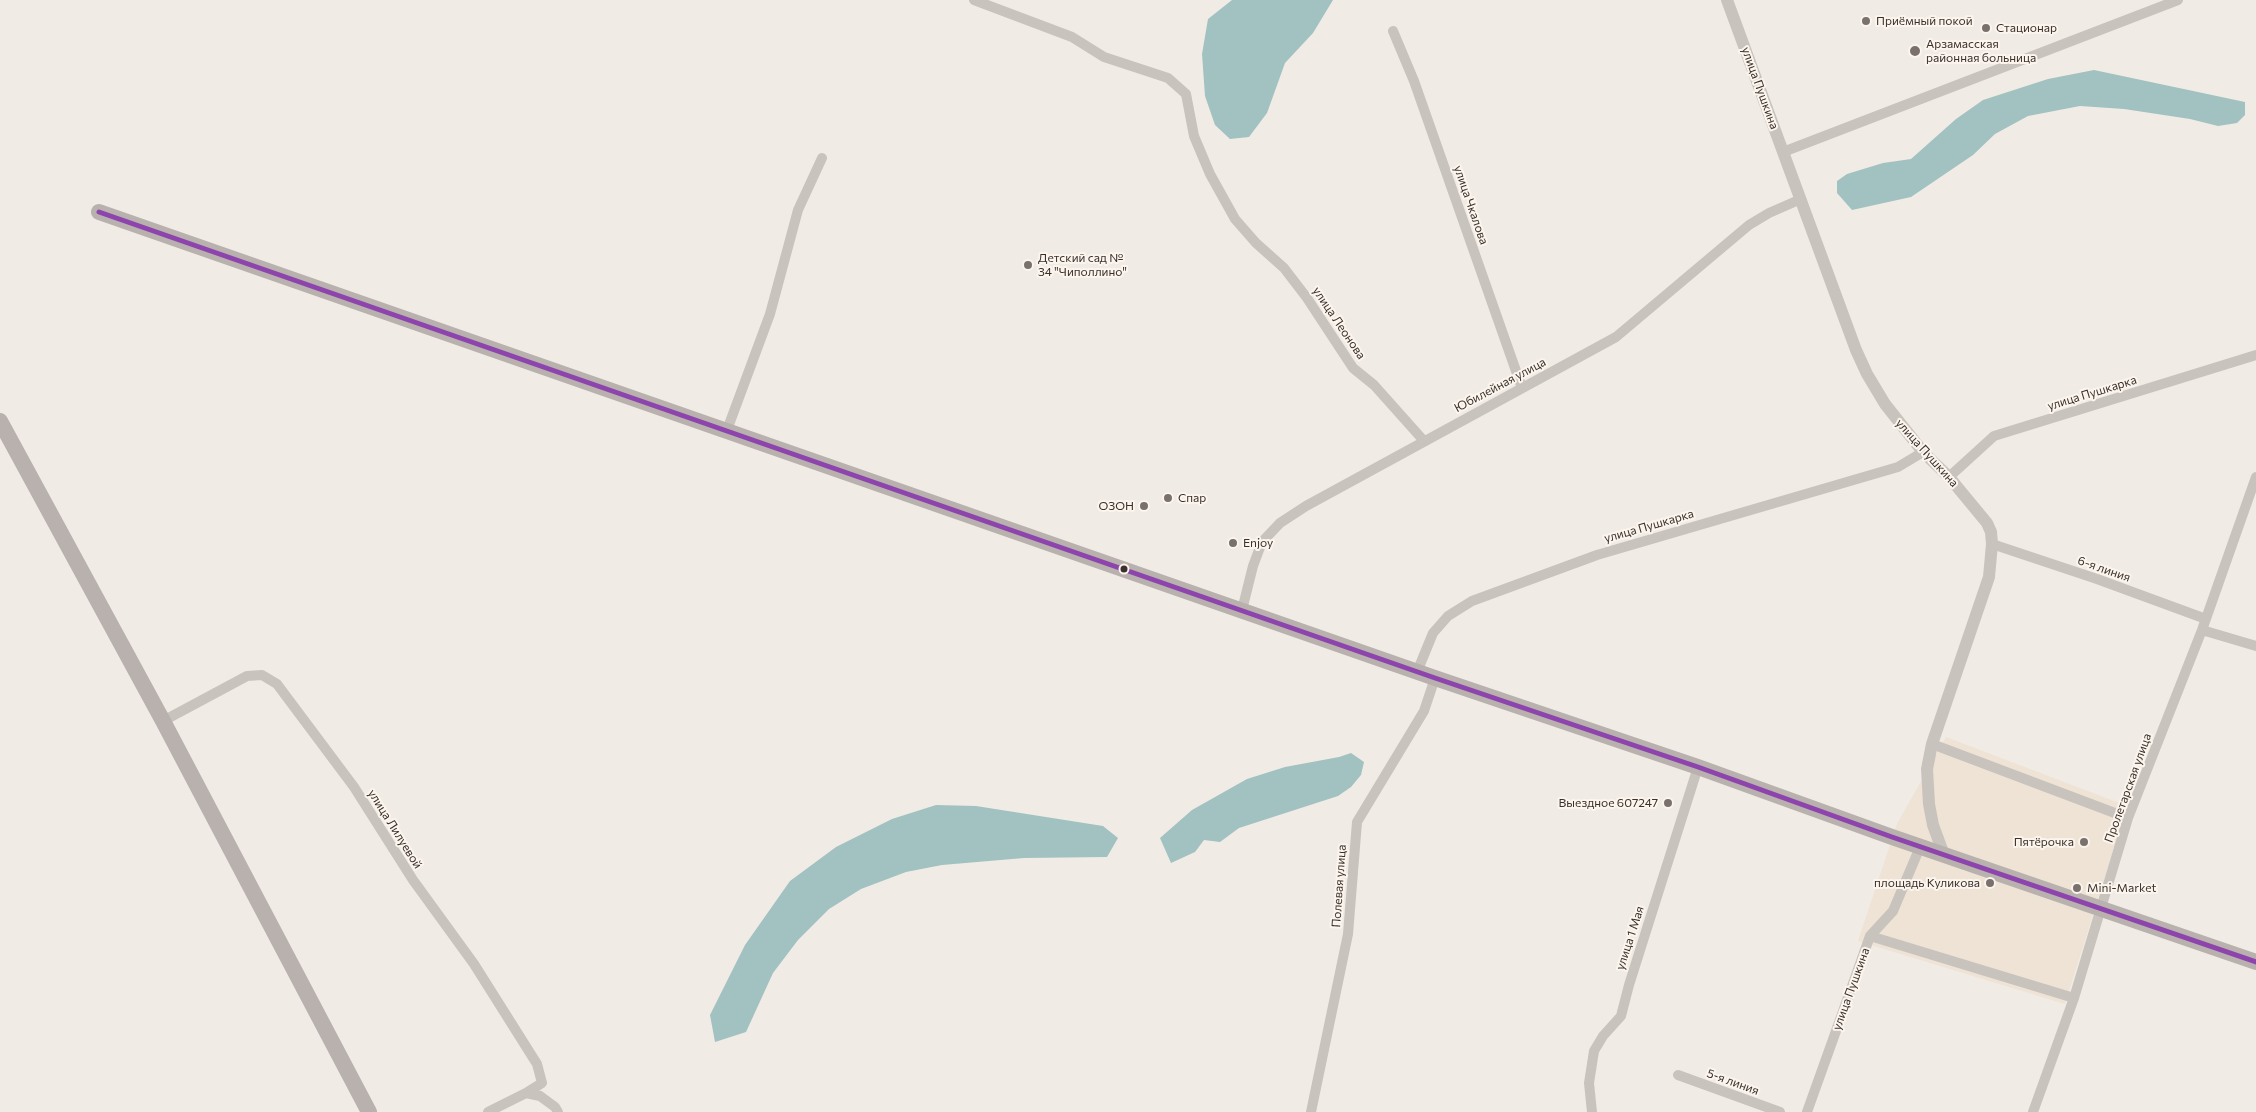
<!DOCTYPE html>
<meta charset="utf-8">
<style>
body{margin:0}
canvas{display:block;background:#f0ebe5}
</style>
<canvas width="2256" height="1112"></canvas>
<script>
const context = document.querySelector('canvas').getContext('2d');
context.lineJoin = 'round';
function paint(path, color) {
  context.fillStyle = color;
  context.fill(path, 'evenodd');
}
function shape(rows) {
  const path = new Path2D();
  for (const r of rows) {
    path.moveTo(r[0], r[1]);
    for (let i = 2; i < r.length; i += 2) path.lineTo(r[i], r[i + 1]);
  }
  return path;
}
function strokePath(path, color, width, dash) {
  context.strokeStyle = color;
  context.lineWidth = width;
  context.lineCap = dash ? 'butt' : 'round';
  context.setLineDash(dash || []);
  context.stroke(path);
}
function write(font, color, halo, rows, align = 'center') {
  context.font = font + ' Commissioner,sans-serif';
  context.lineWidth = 4;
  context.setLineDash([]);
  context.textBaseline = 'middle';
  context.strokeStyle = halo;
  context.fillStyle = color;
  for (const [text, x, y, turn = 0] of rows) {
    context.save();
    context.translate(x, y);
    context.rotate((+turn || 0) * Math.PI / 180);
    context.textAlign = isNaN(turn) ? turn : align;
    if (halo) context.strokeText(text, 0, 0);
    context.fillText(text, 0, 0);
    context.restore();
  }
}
paint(shape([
 [1946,737,2127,806,2065,1004,1858,941,1897,824]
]), '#eee3d5');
paint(shape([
 [1232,0,1333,0,1313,33,1285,63,1267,113,1249,137,1230,139,1215,125,1205,96,1202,54,1208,19],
 [2094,70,2245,102,2245,115,2237,123,2218,126,2190,119,2124,109,2080,106,2028,116,1995,134,1973,155,1911,197,1852,210,1837,193,1837,181,1847,174,1883,163,1911,159,1956,119,1983,100,2048,79],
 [1351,753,1364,762,1361,775,1351,787,1338,796,1239,828,1220,842,1204,840,1195,852,1171,863,1160,838,1192,810,1247,779,1285,767,1339,757],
 [936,805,976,806,1103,826,1118,838,1107,857,1024,858,942,865,906,872,861,889,829,909,798,940,773,973,746,1032,715,1042,710,1015,745,945,790,881,836,847,892,819]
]), '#a1c2c1');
strokePath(shape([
 [974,0,1072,37,1104,57,1168,78,1186,94,1194,136,1210,174,1235,219,1256,243,1284,268,1307,298,1353,368,1374,385,1424,441],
 [1393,31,1414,81,1522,388],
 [1783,152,2178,0],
 [727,430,770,314,798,210,822,158],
 [1949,477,1994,436,2256,355],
 [1992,544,2097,579,2206,619],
 [1242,610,1253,566,1262,542,1280,523,1306,506,1616,337,1749,225,1769,213,1801,199],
 [2202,630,2256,646],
 [1417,672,1433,633,1448,616,1472,601,1597,555,1898,467,1923,452],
 [163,721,247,676,262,675,277,684,354,787,413,880,474,964,537,1064,542,1083,526,1093],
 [1932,744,2128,818],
 [1870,936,2074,998],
 [1678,1075,1780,1112],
 [488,1112,526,1093,540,1096,555,1107,558,1112],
 [1311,1112,1348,934,1357,822,1424,711,1435,678],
 [1592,1112,1589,1083,1594,1051,1603,1036,1621,1016,1629,985,1698,767],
 [1807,1112,1870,936,1893,911,1920,847],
 [2033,1112,2074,998,2128,818,2202,630,2256,477]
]), '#c9c3be', 10);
strokePath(shape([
 [1727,0,1856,350,1867,374,1885,404,1923,452,1949,477,1987,523,1991,532,1992,544,1989,577,1932,744,1927,769,1929,804,1933,825,1944,855]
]), '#c9c3be', 12);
strokePath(shape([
 [99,212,1435,678,1698,767,1892,837,2256,962],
 [0,421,163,721,369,1112]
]), '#b8b1ad', 16);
strokePath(shape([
 [99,212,1435,678,1698,767,1892,837,2256,962]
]), '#8e44ad', 5);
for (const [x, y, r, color] of [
 [1866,21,5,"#7a716c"],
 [1986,28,5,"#7a716c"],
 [1915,51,6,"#7a716c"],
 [1028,265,5,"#7a716c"],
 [1168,498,5,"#7a716c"],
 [1144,506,5,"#7a716c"],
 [1233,543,5,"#7a716c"],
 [1124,569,4.5,"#3b302b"],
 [1668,803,5,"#7a716c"],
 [2084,842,5,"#7a716c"],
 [1990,883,5,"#7a716c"],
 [2077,888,5,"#7a716c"]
]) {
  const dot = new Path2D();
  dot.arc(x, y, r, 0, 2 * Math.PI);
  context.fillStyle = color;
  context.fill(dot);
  strokePath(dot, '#fbf5ee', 2);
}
write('12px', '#3b302b', '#fbf5ee', [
 ["Приёмный покой",1876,21],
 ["Стационар",1996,28],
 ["Арзамасская",1926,44],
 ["районная больница",1926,58],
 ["Детский сад №",1038,258],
 ["34 \"Чиполлино\"",1038,272],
 ["Спар",1178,498],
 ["ОЗОН",1134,506,"right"],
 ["Enjoy",1243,543],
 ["Выездное 607247",1658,803,"right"],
 ["Пятёрочка",2074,842,"right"],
 ["площадь Куликова",1980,883,"right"],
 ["Mini-Market",2087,888]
], 'left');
write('12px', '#3b302b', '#fbf5ee', [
 ["улица Пушкина",1760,88,70],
 ["улица Чкалова",1471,205,71],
 ["улица Леонова",1339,323,56],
 ["Юбилейная улица",1500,385,-28],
 ["улица Пушкарка",2092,393,-17],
 ["улица Пушкина",1927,453,48],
 ["улица Пушкарка",1649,526,-16],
 ["6-я линия",2104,569,19],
 ["Пролетарская улица",2128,788,-70],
 ["улица Лилуевой",395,829,58],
 ["Полевая улица",1339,886,-86],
 ["улица 1 Мая",1630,938,-72],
 ["улица Пушкина",1851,989,-70],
 ["5-я линия",1733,1082,20]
]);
</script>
